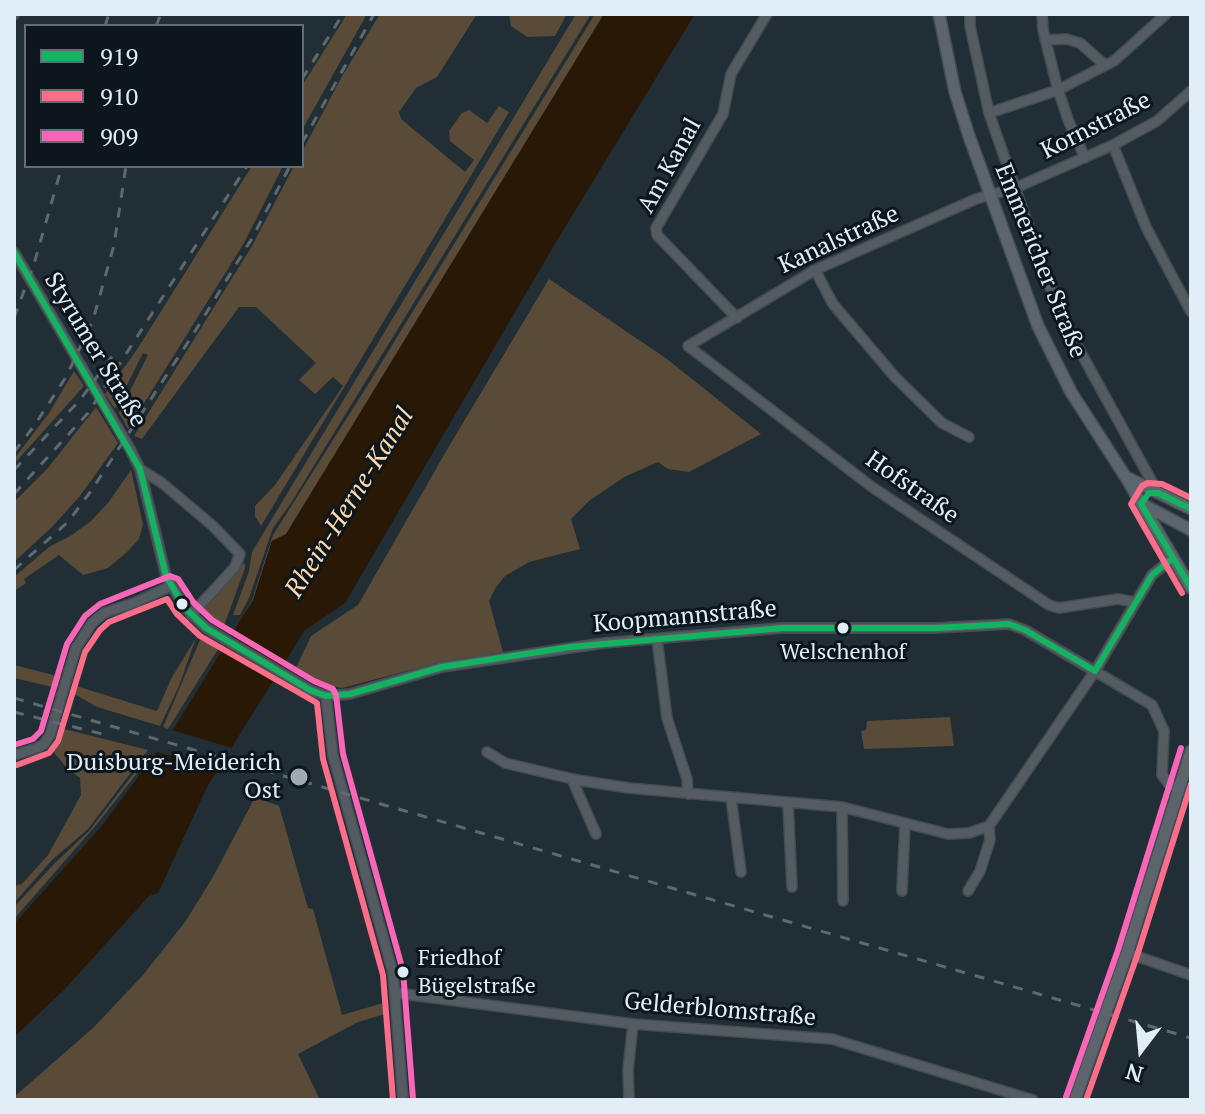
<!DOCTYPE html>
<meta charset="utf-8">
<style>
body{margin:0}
#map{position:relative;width:1205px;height:1114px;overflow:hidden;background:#212e36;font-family:"PT Serif",serif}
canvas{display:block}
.frame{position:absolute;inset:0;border:16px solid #e1eef8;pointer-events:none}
.legend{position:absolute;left:24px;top:24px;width:280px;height:144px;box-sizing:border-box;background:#0c161c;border:2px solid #616c74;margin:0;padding:10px 14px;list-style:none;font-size:24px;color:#e1eef8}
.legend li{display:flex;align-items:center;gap:16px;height:40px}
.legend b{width:40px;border:2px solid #616c74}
.north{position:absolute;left:1101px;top:1010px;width:80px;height:80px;-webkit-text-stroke:6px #0c161c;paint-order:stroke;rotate:196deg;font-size:22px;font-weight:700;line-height:32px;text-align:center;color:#e1eef8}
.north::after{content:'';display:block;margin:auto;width:28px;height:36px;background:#e1eef8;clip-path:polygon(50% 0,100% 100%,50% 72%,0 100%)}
</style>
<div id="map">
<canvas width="1205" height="1114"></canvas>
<div class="frame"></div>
<ul class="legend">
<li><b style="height:10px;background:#13b361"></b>919</li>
<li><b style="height:10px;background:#fb6d88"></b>910</li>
<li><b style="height:10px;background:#fa66b7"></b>909</li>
</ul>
<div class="north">N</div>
</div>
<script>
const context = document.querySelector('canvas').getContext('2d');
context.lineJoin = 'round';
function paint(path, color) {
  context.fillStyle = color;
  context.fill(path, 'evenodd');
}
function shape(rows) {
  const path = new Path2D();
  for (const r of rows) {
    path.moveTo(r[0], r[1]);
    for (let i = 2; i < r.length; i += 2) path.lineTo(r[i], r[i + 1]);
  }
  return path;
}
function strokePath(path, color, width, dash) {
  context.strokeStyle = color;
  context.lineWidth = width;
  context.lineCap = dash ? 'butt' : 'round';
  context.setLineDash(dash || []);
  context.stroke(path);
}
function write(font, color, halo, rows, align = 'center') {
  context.font = font + ' "PT Serif",serif';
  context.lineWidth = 6;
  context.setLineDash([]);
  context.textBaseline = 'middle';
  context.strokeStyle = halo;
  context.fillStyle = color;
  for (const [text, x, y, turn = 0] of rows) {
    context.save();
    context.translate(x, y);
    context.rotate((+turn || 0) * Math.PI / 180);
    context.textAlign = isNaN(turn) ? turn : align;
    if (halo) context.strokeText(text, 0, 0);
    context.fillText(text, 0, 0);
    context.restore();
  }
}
paint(shape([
 [347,14,367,14,302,130,302,86],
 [380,14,477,14,437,77,416,88,399,112,401,119,465,172,474,160,450,141,449,131,462,113,469,110,487,123,499,106,509,112,261,526,255,516,255,506,275,485,343,386,333,377,315,394,299,380,316,363,256,307,239,307,142,439,134,436,252,246,294,166,302,166,302,152,341,78],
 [509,14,567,14,555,36,527,37,511,26],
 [576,14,591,14,291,503,273,528,249,598,240,615,233,615,249,571,252,552],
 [595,14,604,14,286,534,272,541,253,600,242,618,252,600,273,535,369,383],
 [252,166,283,166,244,243,128,429,119,413,148,355,143,353,115,409,105,394,138,348],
 [549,279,667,359,761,434,689,472,668,469,658,462,624,477,589,501,571,519,580,549,529,562,505,576,496,587,489,601,503,652,441,662,342,688,318,683,295,670,311,636,358,605,448,448],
 [74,371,84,386,14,464,14,459,49,413],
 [96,407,118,443,80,496,52,527,14,562,14,502,48,468],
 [131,470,143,524,139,539,127,552,108,568,83,575,59,555,24,579,26,583,14,591,14,577,49,547,72,535,91,521,108,503],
 [245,563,245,568,224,626,204,613,203,608,241,565],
 [196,638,179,686,160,726,97,707,71,692,73,685,157,711,172,677],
 [200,640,220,646,168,729,163,727],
 [14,665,61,677,57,688,14,678],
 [950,717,954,746,864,749,861,731,866,730,867,721],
 [64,729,148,750,88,829,52,860,14,903,14,886,22,884,48,855,81,795,80,778,68,769,51,749],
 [151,751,135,776,97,824,14,919,14,907,55,863,89,831],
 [255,797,279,806,308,908,313,909,342,1015,383,1003,385,1014,358,1022,298,1054,320,1100,14,1100,14,1097,94,1027,143,975,185,922,213,877]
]), '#594b38');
paint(shape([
 [604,14,695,14,556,242,345,603,305,630,208,785,158,893,149,896,64,990,14,1037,14,924,101,827,173,730,253,600,272,541,286,534]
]), '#281805');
paint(shape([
 [169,729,235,749,222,771,154,751]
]), '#212e36');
const minor = shape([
 [970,14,970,26,989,113,1049,285,1074,340,1158,493],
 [1042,14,1043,30,1058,90,1069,122,1085,158],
 [14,15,14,14],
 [1046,40,1066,39,1080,43,1105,65],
 [989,113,1058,90,1114,61,1166,14],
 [1113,145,1146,227,1191,312],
 [14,252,130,449,140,469,166,576,185,608,206,628,310,690,326,696,350,694,442,667,604,643,781,628,935,628,1009,624,1025,630,1152,705,1164,731,1162,775,1168,783,1179,789],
 [815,270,833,304,895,377,942,423,969,437],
 [737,318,657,235,656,228,723,114,731,74,767,14],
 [140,469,162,483,213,526,240,554,235,567,191,615],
 [1134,602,1118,599,1059,608,1049,605,872,487,688,346,815,270,976,199,1015,188,1113,145,1157,121,1191,91],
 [657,639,667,718,687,779,688,794],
 [326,696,333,756,393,973,403,1100],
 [487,752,505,763,577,780,629,788,842,807,948,834,969,833,989,826,1095,671,1152,575,1173,558],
 [14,755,37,748,44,744,50,735,76,648,92,623,104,613,134,603,171,586],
 [572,779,596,834],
 [731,798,741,872],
 [788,803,792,887],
 [842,807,843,901],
 [902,891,905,824],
 [968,891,980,871,990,840,989,826],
 [1127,953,1191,975],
 [396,993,633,1024,832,1039,1033,1100],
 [629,1100,628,1070,633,1024]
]);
const major = shape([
 [939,14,955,92,969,136,1038,326,1071,392,1125,476,1191,588],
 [1126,477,1191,509],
 [1142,504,1191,530],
 [1075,1100,1127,953,1191,751]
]);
strokePath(minor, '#414c53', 12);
strokePath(major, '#414c53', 14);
strokePath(minor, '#555c61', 9);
strokePath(major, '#5c656c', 11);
strokePath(shape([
 [105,26,109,14],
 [156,26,161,14],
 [302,79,343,14],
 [302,143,374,14],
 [14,318,34,264,62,166],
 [14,452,34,426,66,377,93,320,114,245,126,166],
 [14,470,80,400,113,355],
 [14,494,88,413,247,166],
 [14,570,68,522,91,491,194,333,251,240,290,166],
 [14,698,1191,1038],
 [14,712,102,734]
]), '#5f686d', 3, [10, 10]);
strokePath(shape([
 [14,252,140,469,166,576,185,608,206,628,310,690,326,696,350,694,442,667,570,647,783,628,935,628,1009,624,1025,630,1095,671],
 [1191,509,1158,493,1149,493,1141,504,1191,588],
 [1095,671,1152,575,1173,558]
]), '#13b361', 6);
strokePath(shape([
 [1182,593,1131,504,1142,486,1148,483,1162,484,1191,498],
 [17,765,49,753,58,741,85,652,100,630,109,622,167,599,177,614,200,636,317,703,323,759,383,975,393,1100],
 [1086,1100,1137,956,1191,784]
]), '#fb6d88', 6);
strokePath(shape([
 [14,745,33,739,41,731,67,644,85,616,100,604,170,576,178,579,193,602,212,620,314,681,333,689,336,695,343,754,403,971,413,1099],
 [1066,1097,1118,950,1181,748]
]), '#fa66b7', 6);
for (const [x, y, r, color] of [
 [182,604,7,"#e1eef8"],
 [843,628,7,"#e1eef8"],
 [299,777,10,"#9eabb4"],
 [403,972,7,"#e1eef8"]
]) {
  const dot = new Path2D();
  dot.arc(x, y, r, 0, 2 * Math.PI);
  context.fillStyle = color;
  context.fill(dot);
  strokePath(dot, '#0c161c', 3);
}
write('22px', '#e1eef8', '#0c161c', [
 ["Welschenhof",843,653],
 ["Friedhof",418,959,"left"],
 ["Bügelstraße",418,987,"left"]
]);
write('24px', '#e1eef8', '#0c161c', [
 ["Kornstraße",1096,126,-27],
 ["Am Kanal",670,166,-61],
 ["Kanalstraße",839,240,-25],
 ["Emmericher Straße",1040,261,68],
 ["Styrumer Straße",95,350,59],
 ["Hofstraße",912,488,35],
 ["Koopmannstraße",685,617,-5],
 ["Gelderblomstraße",720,1010,5]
]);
write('24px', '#e1eef8', '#0c161c', [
 ["Duisburg-Meiderich",281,763],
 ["Ost",281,791]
], 'right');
write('italic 26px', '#ffd9ab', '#0c161c', [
 ["Rhein-Herne-Kanal",350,503,-58]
]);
</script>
